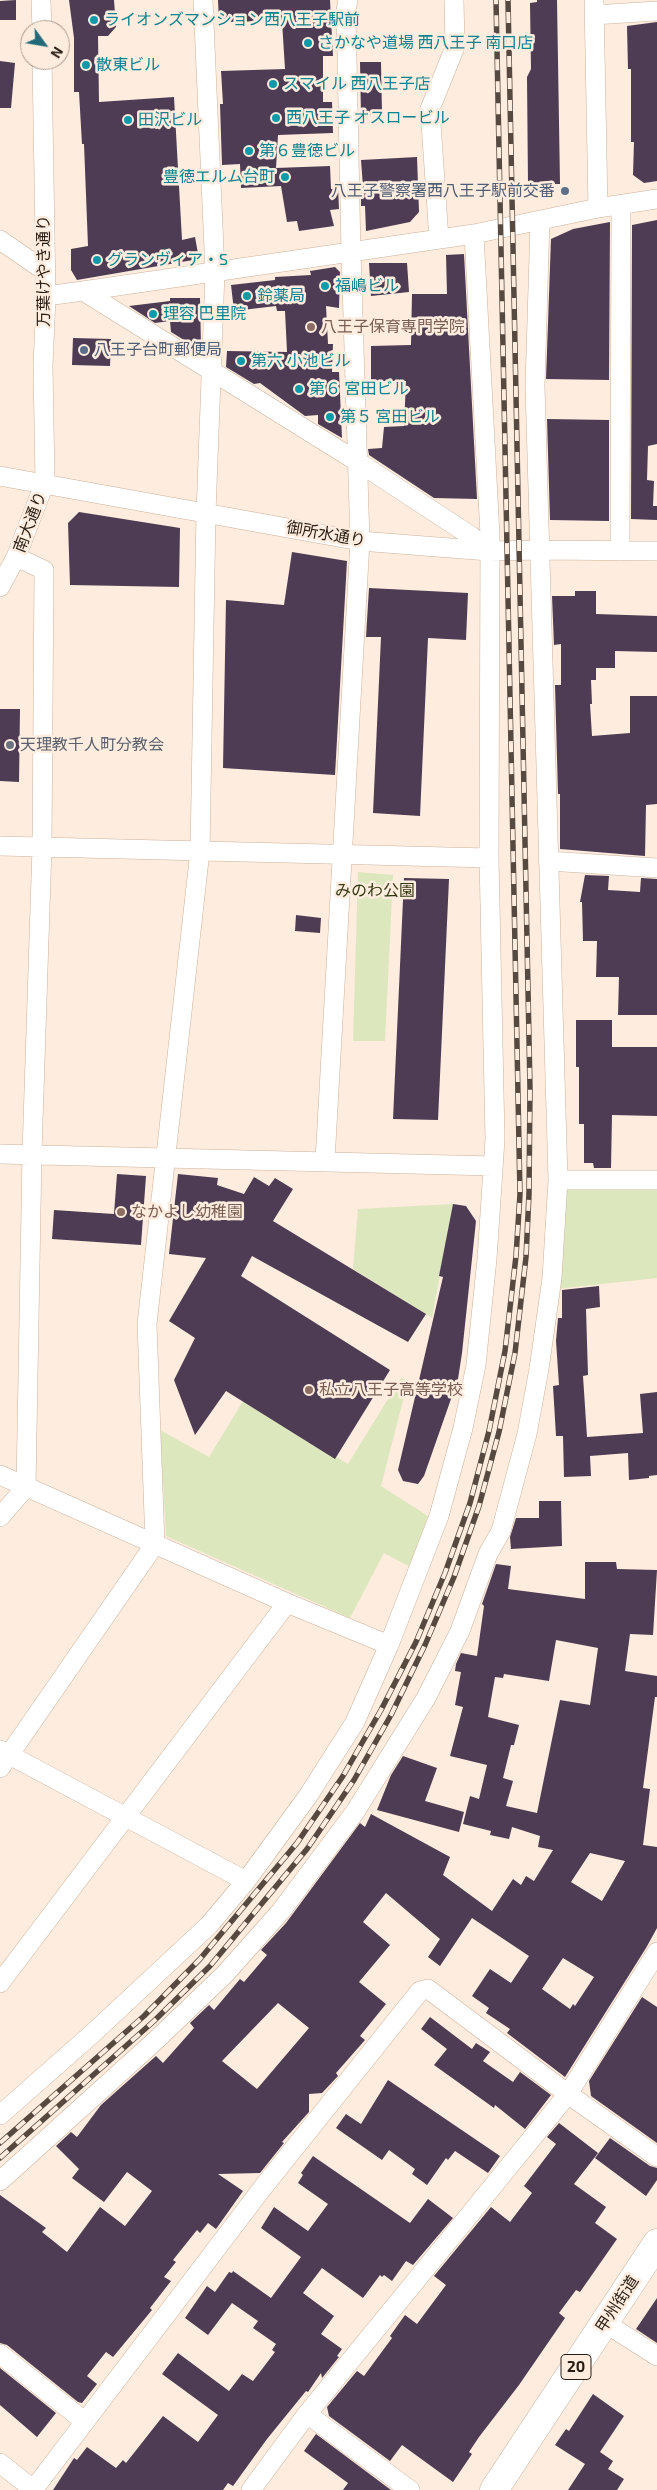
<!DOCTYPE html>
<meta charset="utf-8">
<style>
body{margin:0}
#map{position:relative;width:657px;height:2490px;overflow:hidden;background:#feecde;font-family:"Exo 2",sans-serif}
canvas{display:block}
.north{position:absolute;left:20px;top:20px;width:50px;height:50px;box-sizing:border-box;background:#feecde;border:1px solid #a89a8e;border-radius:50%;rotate:122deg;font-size:14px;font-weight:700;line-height:20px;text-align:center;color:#281e15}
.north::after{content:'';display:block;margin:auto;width:18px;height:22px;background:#236a78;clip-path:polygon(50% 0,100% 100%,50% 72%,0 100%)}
</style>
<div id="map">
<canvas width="657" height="2490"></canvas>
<div class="north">N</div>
</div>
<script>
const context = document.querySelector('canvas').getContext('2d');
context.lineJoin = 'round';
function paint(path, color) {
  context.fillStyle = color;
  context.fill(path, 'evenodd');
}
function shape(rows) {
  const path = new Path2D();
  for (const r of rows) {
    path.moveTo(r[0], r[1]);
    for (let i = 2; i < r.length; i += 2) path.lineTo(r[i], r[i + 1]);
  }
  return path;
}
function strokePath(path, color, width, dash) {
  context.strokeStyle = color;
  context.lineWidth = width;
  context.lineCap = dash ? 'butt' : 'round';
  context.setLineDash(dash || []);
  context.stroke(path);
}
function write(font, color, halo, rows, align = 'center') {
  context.font = font + ' "Exo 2","Noto Sans JP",sans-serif';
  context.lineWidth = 5;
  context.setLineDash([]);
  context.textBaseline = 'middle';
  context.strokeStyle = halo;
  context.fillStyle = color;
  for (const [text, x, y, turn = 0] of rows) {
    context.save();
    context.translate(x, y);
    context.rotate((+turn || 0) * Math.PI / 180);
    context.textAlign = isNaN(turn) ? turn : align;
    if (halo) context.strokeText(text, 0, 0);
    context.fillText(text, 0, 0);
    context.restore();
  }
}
paint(shape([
 [358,872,393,875,385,1041,353,1041],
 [657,1183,657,1278,556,1289,563,1192,568,1188],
 [453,1204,432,1318,353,1269,358,1209],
 [401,1378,408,1381,381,1486,428,1516,410,1567,384,1553,350,1618,166,1536,160,1430,209,1457,243,1401,348,1464]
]), '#dce7bd');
paint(shape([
 [16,0,16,20,0,20,0,1],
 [69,0,114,0,116,27,108,36,98,36,99,102,174,97,182,240,195,237,199,259,77,280,71,270,71,249,88,246,84,144,82,144,79,92,74,92,74,38],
 [218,0,330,0,333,56,323,56,323,102,332,102,333,133,278,135,276,168,330,166,331,189,338,188,339,209,330,210,334,226,299,231,297,221,287,222,281,186,241,188,240,164,222,165,220,104,223,104,221,71,285,69,282,21,219,22],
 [537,0,557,0,560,184,528,184,527,77,531,69,530,3,537,2],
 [657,22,657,181,644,183,633,175,634,142,631,142,631,69,628,69,627,26],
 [0,61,15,63,11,108,0,108],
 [360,62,381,62,382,114,361,116],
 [417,157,419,212,410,222,366,231,365,206,361,206,361,187,363,187,361,160],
 [657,220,657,444,648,446,647,480,654,481,653,506,657,506,657,520,631,519,632,225],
 [610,222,609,380,546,379,551,239,573,229],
 [464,254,477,499,434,498,369,455,368,449,382,448,384,427,404,426,406,381,371,381,371,346,411,345,412,294,447,294,446,255],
 [369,263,407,263,409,292,371,296],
 [335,267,340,272,339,308,326,306,328,344,333,344,332,372,339,372,342,438,318,424,318,415,305,416,260,383,254,384,226,367,227,351,287,352,285,311,277,311,276,306,234,311,231,285,275,280,275,277,311,275,310,271],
 [170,298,200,298,201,347,197,348,171,332,170,321,155,323,129,306,170,301],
 [73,338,111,339,110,366,72,365],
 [547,419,609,420,609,521,550,520],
 [79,512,180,528,179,587,70,585,68,523],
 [292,552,347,561,335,775,223,768,226,600,284,605],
 [369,588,468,593,466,640,428,638,420,816,373,813,381,637,366,637],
 [575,591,596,591,596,614,657,616,657,652,615,651,615,668,596,668,596,680,591,680,592,704,590,704,592,736,630,733,630,696,657,696,657,804,646,805,645,856,560,849,560,794,558,794,555,685,561,685,561,644,554,645,552,596,575,596],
 [0,709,20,709,19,782,0,781],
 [585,875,609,876,608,890,640,892,641,878,657,879,657,1015,618,1015,619,977,596,977,597,941,583,941,582,902,580,902],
 [404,878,449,879,438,1120,393,1119],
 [296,915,321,918,320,933,295,931],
 [576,1020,612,1020,612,1047,657,1047,657,1116,612,1115,611,1168,594,1168,593,1163,584,1163,584,1124,579,1124,579,1067,576,1067],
 [117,1174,146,1176,141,1245,52,1239,54,1210,114,1214],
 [178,1174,218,1178,217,1185,244,1194,254,1177,269,1186,275,1178,293,1189,273,1221,426,1314,408,1342,252,1256,241,1276,390,1370,335,1459,226,1391,195,1435,174,1380,195,1338,169,1321,206,1258,169,1254],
 [453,1204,466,1206,476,1221,462,1353,458,1379,424,1476,418,1484,403,1481,398,1470,443,1277,439,1276],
 [599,1286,600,1307,586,1309,588,1375,583,1376,587,1437,643,1433,640,1394,657,1392,657,1475,649,1476,649,1478,629,1480,628,1453,590,1456,591,1476,564,1477,563,1436,556,1436,553,1386,559,1385,556,1341,558,1318,562,1318,562,1290],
 [539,1501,561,1501,562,1546,511,1549,510,1537,516,1518,539,1518],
 [585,1562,616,1562,617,1569,657,1570,653,1635,630,1634,625,1671,657,1676,657,1697,655,1697,643,1788,650,1789,643,1845,657,1847,657,1928,646,1948,565,2077,507,2033,510,2029,486,2013,489,2008,472,1996,490,1969,511,1983,529,1956,472,1918,440,1966,428,1957,440,1939,386,1893,363,1922,390,1945,359,1982,386,2004,360,2036,365,2040,336,2073,338,2076,322,2093,309,2094,309,2112,282,2142,284,2143,260,2173,218,2174,243,2191,216,2229,208,2223,200,2233,197,2230,173,2260,176,2262,164,2277,171,2281,150,2308,152,2310,113,2357,106,2352,87,2376,97,2384,82,2403,78,2402,7,2345,0,2343,0,2195,46,2228,42,2232,67,2252,100,2207,125,2226,152,2191,127,2172,104,2202,72,2178,79,2169,56,2146,71,2132,77,2137,101,2105,156,2056,163,2063,194,2028,190,2023,209,2005,214,2010,240,1979,244,1982,267,1955,261,1950,286,1923,360,1823,365,1827,371,1814,450,1857,443,1875,492,1911,513,1879,521,1885,526,1876,534,1881,553,1850,538,1847,540,1836,512,1827,509,1839,490,1835,491,1831,463,1824,470,1796,479,1799,487,1765,450,1756,463,1707,455,1705,461,1672,455,1671,456,1664,461,1653,477,1656,484,1606,482,1604,496,1564,511,1566,508,1589,585,1599],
 [556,1640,598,1648,590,1705,560,1700,537,1813,506,1806,513,1781,503,1778,511,1745,514,1745,519,1725,488,1717,495,1677,503,1678,504,1674,549,1681],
 [590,1853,625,1861,602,1901,571,1882],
 [563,1958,594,1977,575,2006,573,2004,570,2009,542,1989],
 [278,2003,309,2028,257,2089,222,2061],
 [403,1756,437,1768,425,1801,464,1812,459,1832,377,1810,391,1775],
 [642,1997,657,2007,657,2143,591,2096,589,2081],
 [430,2017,472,2049,476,2043,490,2052,483,2061,513,2082,520,2072,551,2095,525,2129,495,2105,494,2108,434,2065,447,2049,421,2029],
 [388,2080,500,2156,488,2173,455,2151,448,2160,446,2158,427,2185,412,2174,415,2169,389,2150,382,2160,336,2128,346,2114,361,2124],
 [559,2123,598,2153,574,2184,606,2207,595,2223,617,2239,580,2292,576,2290,559,2313,565,2318,519,2385,479,2437,469,2452,472,2454,453,2482,402,2445,390,2461,329,2416,327,2407,357,2371,364,2376,392,2338,390,2336,405,2315,417,2324,446,2285,434,2276,491,2207,510,2222,532,2193,524,2186,556,2144,547,2137],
 [610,2138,650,2166,657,2168,657,2180,646,2196,595,2158],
 [313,2156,410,2223,428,2199,453,2218,413,2265,406,2261,392,2281,384,2275,382,2277,380,2275,363,2298,322,2268,303,2293,334,2316,321,2334,342,2349,337,2356,339,2357,322,2378,321,2373,308,2392,306,2391,267,2439,233,2486,228,2483,223,2490,53,2490,74,2458,77,2460,87,2447,116,2468,123,2460,126,2463,163,2416,198,2442,218,2415,162,2374,178,2353,229,2391,242,2374,253,2381,275,2352,272,2350,276,2344,253,2328,258,2321,232,2303,208,2335,185,2318,207,2286,215,2292,229,2272,232,2273,233,2271,271,2298,301,2257,261,2228,274,2207,308,2231,328,2204,298,2183,303,2175,301,2173],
 [657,2298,657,2343,636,2329],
 [0,2368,56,2413,37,2437,0,2405],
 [593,2394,624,2416,600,2452,613,2461,608,2469,624,2479,617,2490,568,2490,585,2464,555,2445,566,2429,569,2431],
 [316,2434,391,2490,343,2490,348,2483,304,2451]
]), '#4d3c53');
const minor = shape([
 [41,0,42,30],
 [594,0,598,208],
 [594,15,657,11],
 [439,239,430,109,455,47,454,0],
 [0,240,45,271],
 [83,291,474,234,598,208,657,199],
 [46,296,83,291,358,462,471,536,489,551],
 [0,476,360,541,489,551,541,550,657,551],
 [620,551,621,205],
 [0,587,16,557,45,482,43,366,46,296,42,60],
 [0,846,489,858],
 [548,861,657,868],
 [0,1154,493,1166],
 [325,1161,360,541,351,252,346,10,348,0],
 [558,1180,657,1180],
 [0,1475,287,1603,389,1645],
 [0,1517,26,1487,32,1153,42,847,44,570,16,557],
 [0,1750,246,1881],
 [0,1768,155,1544,147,1324,200,851,206,513,215,272,203,0],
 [0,1983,287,1603],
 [0,2115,92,2034,209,1925,246,1881,308,1796,355,1722,389,1645,439,1516,463,1428,476,1365,487,1259,495,1139,489,858,490,535,474,234],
 [0,2181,155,2041,225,1974,281,1911,355,1812,426,1698,460,1631,488,1554,501,1531,527,1434,539,1369,552,1278,558,1180,535,386,540,221],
 [605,2323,657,2356],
 [0,2354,84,2421],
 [307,2414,410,2490],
 [0,2463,34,2490],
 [33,2490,264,2186,420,1991,428,1989,568,2094,657,2157],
 [251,2490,307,2414,568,2094,657,1952]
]);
const highway = shape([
 [494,2490,657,2243]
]);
strokePath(minor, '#cdb19b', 20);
strokePath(highway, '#cdb19b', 29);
strokePath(minor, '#fff', 19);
strokePath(highway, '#fff', 28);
const rail = shape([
 [0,2143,144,2016,200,1959,297,1843,343,1776,381,1710,416,1642,445,1573,470,1503,489,1431,505,1351,516,1256,520,1194,496,0],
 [0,2158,154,2021,210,1966,307,1849,354,1780,391,1715,425,1645,454,1577,479,1506,499,1432,515,1353,526,1257,529,1194,530,1088,508,0]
]);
strokePath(rail, '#564a40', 5.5);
strokePath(rail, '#feecde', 4, [11]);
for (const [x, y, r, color] of [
 [94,20,5,"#0f9aa8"],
 [308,43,5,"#0f9aa8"],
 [86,65,5,"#0f9aa8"],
 [273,84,5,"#0f9aa8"],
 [276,118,5,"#0f9aa8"],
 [128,120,5,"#0f9aa8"],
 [249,151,5,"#0f9aa8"],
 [285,177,5,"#0f9aa8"],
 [565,191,5,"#5c6f8a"],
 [97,260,5,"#0f9aa8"],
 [325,286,5,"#0f9aa8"],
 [247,296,5,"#0f9aa8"],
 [153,314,5,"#0f9aa8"],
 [311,327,5,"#8d6e63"],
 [84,350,5,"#5c6f8a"],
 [241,361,5,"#0f9aa8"],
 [299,389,5,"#0f9aa8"],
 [330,417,5,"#0f9aa8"],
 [10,745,5,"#6b7280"],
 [121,1212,5,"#8d6e63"],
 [309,1390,5,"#8d6e63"]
]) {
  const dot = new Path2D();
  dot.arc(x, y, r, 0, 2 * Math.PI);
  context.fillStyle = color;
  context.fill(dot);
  strokePath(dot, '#feecde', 2);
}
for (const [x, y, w] of [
 [576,2367,30]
]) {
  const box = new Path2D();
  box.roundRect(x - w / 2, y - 12.5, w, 25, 4);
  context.fillStyle = '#feecde';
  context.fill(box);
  strokePath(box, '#281e15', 1);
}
write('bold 15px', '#281e15', null, [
 ["20",576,2367]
]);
write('16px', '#0d838f', '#feecde', [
 ["ライオンズマンション西八王子駅前",104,20],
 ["さかなや道場 西八王子 南口店",318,43],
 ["散東ビル",96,65],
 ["スマイル 西八王子店",283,84],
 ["西八王子 オスロービル",286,118],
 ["田沢ビル",138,120],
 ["第６豊徳ビル",259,151],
 ["豊徳エルム台町",275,177,"right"],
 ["グランヴィア・S",107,260],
 ["福嶋ビル",335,286],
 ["鈴薬局",257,296],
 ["理容 巴里院",163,314],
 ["第六 小池ビル",251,361],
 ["第６ 宮田ビル",309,389],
 ["第５ 宮田ビル",340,417]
], 'left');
write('16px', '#4e5e75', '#feecde', [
 ["八王子警察署西八王子駅前交番",555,191],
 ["八王子台町郵便局",94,350,"left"]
], 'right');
write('16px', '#281e15', '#feecde', [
 ["万葉けやき通り",44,271,-90],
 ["南大通り",30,522,-69],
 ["御所水通り",326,534,10],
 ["甲州街道",617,2304,-57]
]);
write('16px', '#785e54', '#feecde', [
 ["八王子保育専門学院",321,327],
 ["なかよし幼稚園",131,1212],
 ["私立八王子高等学校",319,1390]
], 'left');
write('16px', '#5b616d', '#feecde', [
 ["天理教千人町分教会",20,745]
], 'left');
write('16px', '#313911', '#feecde', [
 ["みのわ公園",375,891]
]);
</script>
